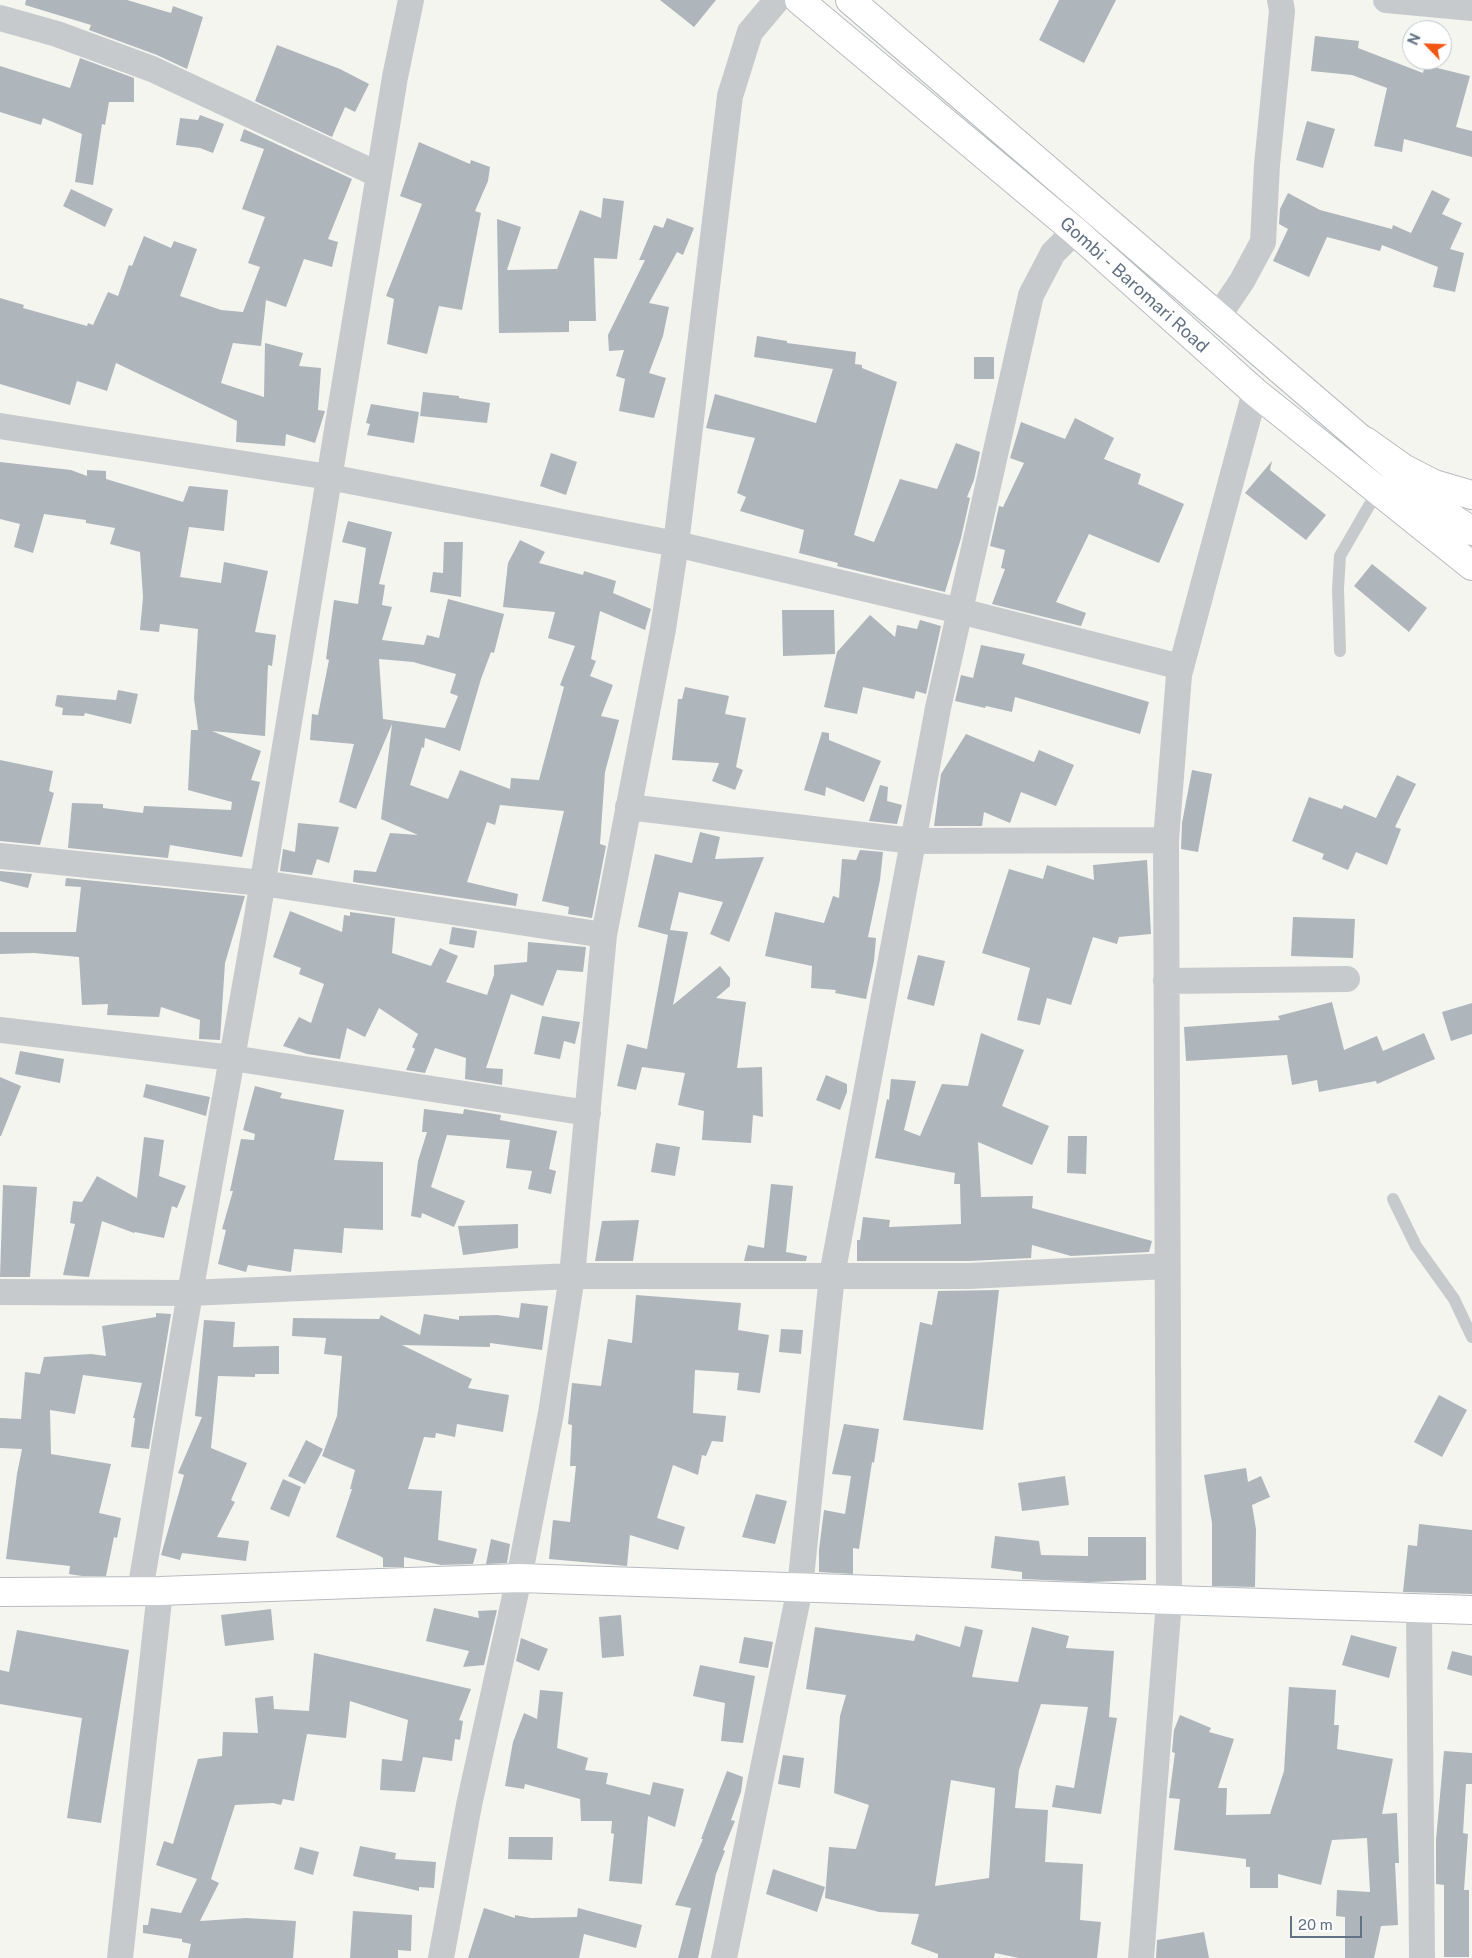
<!DOCTYPE html>
<style>
body{margin:0}
#map{position:relative;width:1472px;height:1958px;overflow:hidden;background:#f5f5f0;font-family:"Public Sans",sans-serif}
canvas{display:block}
.north{position:absolute;left:1402px;top:20px;width:50px;height:50px;box-sizing:border-box;background:#fff;border:1px solid #c0c7ce;border-radius:50%;rotate:294deg;font-size:14px;font-weight:700;line-height:20px;text-align:center;color:#617284}
.north::after{content:'';display:block;margin:auto;width:18px;height:22px;background:#f35513;clip-path:polygon(50% 0,100% 100%,50% 72%,0 100%)}
.scale{position:absolute;left:1290px;top:1916px;width:72px;height:22px;box-sizing:border-box;border:2px solid #617284;border-top:0;padding-left:6px;font-size:15px;line-height:18px;white-space:nowrap;color:#617284;-webkit-text-stroke:4px #fff;paint-order:stroke}
</style>
<div id="map">
<canvas width="1472" height="1958"></canvas>
<div class="north">N</div>
<div class="scale">20 m</div>
</div>
<script>
const context = document.querySelector('canvas').getContext('2d');
context.lineJoin = 'round';
function paint(path, color) {
  context.fillStyle = color;
  context.fill(path, 'evenodd');
}
function shape(rows) {
  const path = new Path2D();
  for (const r of rows) {
    path.moveTo(r[0], r[1]);
    for (let i = 2; i < r.length; i += 2) path.lineTo(r[i], r[i + 1]);
  }
  return path;
}
function strokePath(path, color, width, dash) {
  context.strokeStyle = color;
  context.lineWidth = width;
  context.lineCap = dash ? 'butt' : 'round';
  context.setLineDash(dash || []);
  context.stroke(path);
}
function write(font, color, halo, rows, align = 'center') {
  context.font = font + ' "Public Sans",sans-serif';
  context.lineWidth = 5;
  context.setLineDash([]);
  context.textBaseline = 'middle';
  context.strokeStyle = halo;
  context.fillStyle = color;
  for (const [text, x, y, turn = 0] of rows) {
    context.save();
    context.translate(x, y);
    context.rotate((+turn || 0) * Math.PI / 180);
    context.textAlign = isNaN(turn) ? turn : align;
    if (halo) context.strokeText(text, 0, 0);
    context.fillText(text, 0, 0);
    context.restore();
  }
}
paint(shape([
 [26,0,127,0,171,13,173,6,203,17,187,69,157,55,89,30,91,25,25,5],
 [660,0,716,0,694,27],
 [1059,0,1116,0,1084,63,1039,40],
 [1315,36,1359,41,1358,48,1423,73,1425,65,1470,76,1456,127,1472,131,1472,157,1404,139,1402,152,1374,146,1387,88,1352,75,1311,71],
 [277,45,340,69,369,84,355,112,345,107,332,137,255,101],
 [80,58,134,78,134,102,109,102,105,125,102,124,93,185,75,182,82,134,43,118,41,125,0,112,0,66,70,88],
 [200,115,224,124,213,153,200,148,176,145,180,118,198,120],
 [1307,121,1335,129,1323,168,1296,160],
 [244,129,352,179,328,239,338,242,332,267,304,259,286,307,266,300,261,346,233,343,221,383,264,397,265,343,303,353,299,366,321,368,318,410,325,411,315,443,286,434,285,446,236,442,237,421,116,363,107,391,77,381,70,405,0,384,0,298,24,305,23,308,87,326,88,323,93,325,108,292,118,296,129,265,132,266,144,236,171,248,174,241,197,249,180,296,221,310,243,312,260,267,248,263,265,217,242,209,264,149,240,141],
 [419,142,470,164,471,160,490,167,488,181,475,211,481,213,462,310,439,306,427,354,387,344,394,299,386,296,422,204,400,196],
 [71,189,113,209,105,227,63,206],
 [1432,190,1450,199,1442,214,1462,223,1450,249,1464,253,1455,292,1433,287,1438,267,1382,245,1380,251,1327,237,1309,277,1273,261,1288,229,1279,224,1280,209,1288,193,1320,210,1392,229,1393,225,1411,233],
 [603,198,624,201,617,259,594,258,596,321,569,321,569,332,499,333,497,219,521,227,507,270,557,269,580,210,601,218],
 [667,218,694,228,683,255,677,252,649,303,669,307,663,336,649,373,666,378,654,418,619,411,625,379,616,376,624,350,609,351,608,335,645,260,639,260,654,225,663,228],
 [757,336,787,341,787,343,856,352,855,364,862,365,862,368,897,382,854,535,874,542,900,479,937,489,956,443,980,452,974,480,967,497,970,498,961,538,945,592,837,566,838,563,799,553,804,530,740,511,746,497,737,493,755,438,706,428,715,394,816,423,833,369,754,357],
 [974,357,994,357,994,379,974,379],
 [423,392,459,396,459,398,490,403,487,423,420,416],
 [371,404,419,412,414,443,367,435,370,424,366,423],
 [1075,418,1114,438,1104,459,1141,474,1138,484,1184,504,1159,563,1089,534,1056,602,1086,613,1081,626,992,604,1005,569,1001,568,1005,550,990,546,999,506,1003,507,1024,463,1010,458,1021,422,1065,439],
 [551,453,577,462,566,495,540,486],
 [1272,461,1270,470,1326,515,1306,540,1245,493],
 [0,462,71,470,87,476,87,470,106,471,106,479,183,502,189,486,228,490,224,531,189,527,180,577,221,583,224,562,268,571,255,632,276,635,272,666,268,665,265,736,212,731,261,751,251,780,260,782,242,857,170,845,168,858,68,848,72,803,103,804,103,808,143,813,144,806,231,810,232,802,188,790,191,730,198,730,194,698,198,629,160,624,159,632,140,630,143,597,140,552,110,544,115,528,86,523,86,520,44,514,33,553,14,547,20,524,0,519],
 [348,521,392,532,379,584,385,585,382,605,392,607,382,640,424,645,427,635,439,638,448,599,504,614,494,653,491,652,481,679,460,751,425,738,424,748,422,747,410,785,448,799,460,770,510,789,511,778,539,780,564,687,560,685,575,646,548,638,555,612,503,607,508,563,520,540,545,552,539,563,583,575,584,571,616,581,613,593,651,609,645,630,600,611,591,659,596,661,590,676,613,685,601,716,619,720,605,772,600,844,606,846,592,918,568,914,569,907,542,901,564,811,500,805,495,825,487,822,467,882,518,894,516,906,353,882,354,870,376,872,390,833,418,835,381,819,392,724,356,809,339,802,354,744,310,740,312,714,318,715,329,660,326,659,334,600,358,604,366,548,342,542],
 [379,659,413,662,456,674,450,693,458,696,445,728,383,719],
 [444,542,463,542,461,597,430,592,433,572,443,573],
 [1372,564,1427,608,1409,632,1354,586],
 [782,610,834,610,835,654,783,656],
 [870,615,895,637,897,625,917,629,920,620,941,626,926,694,916,691,914,699,863,687,857,714,824,707,837,652],
 [981,645,1025,654,1022,664,1149,702,1140,734,1015,697,1012,712,986,706,985,708,955,701,961,675,973,678],
 [685,687,729,696,725,714,746,718,736,767,743,770,735,790,712,781,719,763,672,760,678,699,682,699],
 [118,690,138,694,131,724,85,713,84,716,62,715,63,708,55,706,57,695,116,700],
 [822,732,829,733,829,740,881,761,864,802,826,787,825,796,804,790],
 [966,734,1034,762,1039,750,1074,765,1056,806,1021,792,1010,823,984,812,982,826,934,826,941,774],
 [0,760,53,771,49,791,54,793,40,845,0,841],
 [1192,770,1212,774,1198,852,1181,849,1182,823],
 [1397,775,1416,784,1395,827,1401,829,1387,865,1356,852,1348,870,1322,859,1324,854,1292,841,1309,797,1342,809,1344,805,1376,818],
 [880,785,888,787,887,801,902,805,897,824,869,821],
 [298,823,339,827,329,863,317,859,312,875,280,871,283,849,295,852],
 [700,832,720,837,715,859,764,857,729,942,710,934,723,902,679,892,670,930,688,932,673,1005,720,966,730,978,730,986,716,998,746,1002,737,1068,762,1067,763,1117,753,1115,751,1143,702,1140,704,1111,678,1105,685,1073,642,1067,636,1090,617,1086,627,1044,647,1049,668,935,638,927,655,854,692,863],
 [860,850,883,852,880,880,868,937,876,938,874,961,866,999,835,993,836,990,811,988,812,966,765,956,775,912,824,923,833,896,839,898,842,859,856,860],
 [1147,860,1151,934,1119,937,1117,944,1093,937,1071,1005,1047,998,1040,1025,1017,1020,1030,968,982,953,1009,869,1043,879,1047,865,1094,880,1093,865],
 [0,871,32,874,28,888,0,881],
 [66,878,245,896,225,963,220,1040,199,1039,200,1020,161,1007,159,1017,107,1015,108,1004,82,1005,79,957,34,953,0,954,0,932,76,932,81,887,65,886],
 [290,911,342,932,344,915,350,916,350,912,395,918,392,953,431,966,440,948,458,956,446,982,487,995,494,975,494,965,527,962,528,942,586,947,583,972,557,970,543,1006,511,994,486,1068,503,1069,502,1085,465,1079,466,1058,435,1048,425,1073,406,1070,415,1049,412,1047,418,1034,379,1008,365,1037,347,1028,340,1059,307,1054,283,1046,299,1017,311,1023,324,984,299,974,301,968,273,957],
 [1293,917,1355,919,1353,958,1291,956],
 [452,927,477,931,474,948,449,944],
 [918,955,945,961,934,1006,907,999],
 [1332,1002,1344,1050,1377,1036,1383,1051,1424,1033,1435,1059,1377,1084,1376,1081,1319,1092,1317,1080,1292,1085,1287,1055,1186,1061,1184,1027,1280,1020,1278,1016],
 [1472,1003,1472,1034,1451,1041,1442,1012],
 [542,1016,580,1022,575,1044,564,1041,560,1059,534,1054],
 [981,1033,1024,1050,1002,1106,1049,1126,1032,1165,978,1142,981,1197,1033,1196,1032,1208,1152,1241,1149,1252,1071,1256,1032,1245,1031,1258,969,1261,857,1261,857,1240,860,1240,863,1217,890,1220,889,1227,961,1224,960,1184,954,1184,955,1173,875,1158,887,1099,889,1100,891,1079,916,1081,904,1130,920,1136,942,1084,968,1086],
 [20,1051,64,1059,60,1083,15,1074],
 [826,1075,847,1084,847,1092,840,1110,816,1100],
 [0,1077,21,1086,1,1136,0,1136],
 [146,1084,210,1097,206,1116,143,1097],
 [255,1086,282,1093,280,1098,344,1110,334,1160,383,1162,383,1230,344,1228,342,1253,294,1249,291,1272,248,1265,246,1272,218,1264,226,1230,222,1229,233,1191,230,1191,241,1139,254,1140,255,1134,243,1130],
 [424,1109,463,1114,464,1109,501,1115,500,1120,557,1131,549,1169,556,1171,551,1194,528,1189,532,1171,506,1168,510,1140,447,1135,431,1187,465,1201,454,1227,422,1213,421,1218,411,1216,418,1161,427,1132,422,1132],
 [1068,1136,1087,1136,1086,1174,1067,1173],
 [144,1137,164,1140,159,1176,186,1186,177,1208,172,1206,164,1238,135,1232,134,1233,102,1221,89,1277,63,1275,75,1224,70,1223,73,1201,82,1202,97,1176,137,1198],
 [656,1143,680,1147,675,1176,651,1172],
 [771,1184,793,1186,786,1252,807,1256,806,1261,744,1261,748,1245,764,1248],
 [3,1185,37,1187,30,1277,0,1277],
 [639,1220,633,1261,595,1261,602,1221],
 [518,1224,518,1248,463,1255,458,1226],
 [999,1290,983,1430,903,1420,920,1322,932,1325,938,1291],
 [636,1295,741,1303,738,1330,769,1335,760,1393,737,1390,739,1373,695,1370,693,1413,726,1416,723,1442,712,1441,706,1456,702,1455,698,1475,673,1465,657,1518,685,1527,678,1550,630,1535,627,1566,549,1559,553,1520,570,1522,576,1466,570,1466,572,1425,568,1424,572,1383,601,1386,608,1339,632,1343],
 [521,1303,548,1306,542,1350,490,1343,490,1347,402,1345,472,1379,468,1388,509,1395,503,1432,457,1424,455,1437,436,1433,435,1438,424,1437,408,1489,442,1491,438,1540,477,1549,473,1564,441,1565,404,1557,404,1567,383,1567,383,1558,380,1556,336,1537,352,1489,350,1489,355,1470,322,1456,337,1416,342,1356,324,1354,326,1338,292,1336,293,1318,379,1319,381,1315,420,1335,424,1314,459,1320,459,1316,497,1315,519,1318],
 [156,1313,171,1314,149,1449,131,1447,135,1418,133,1418,142,1383,83,1375,75,1414,50,1410,51,1454,111,1464,99,1513,121,1518,117,1538,114,1537,106,1576,82,1576,69,1574,70,1566,6,1559,17,1474,22,1449,0,1448,0,1418,21,1419,25,1372,40,1374,44,1357,91,1354,106,1356,102,1326,156,1317],
 [204,1320,235,1322,233,1347,279,1346,279,1374,255,1374,255,1377,218,1376,211,1448,247,1463,231,1500,235,1502,217,1537,249,1541,246,1561,182,1553,180,1560,161,1555,184,1475,178,1473,202,1417,195,1416],
 [781,1329,803,1330,801,1354,779,1352],
 [1439,1395,1467,1410,1442,1457,1414,1442],
 [844,1424,879,1429,874,1463,872,1462,859,1549,853,1548,853,1574,819,1572,819,1550,824,1510,845,1514,851,1476,832,1474],
 [306,1440,323,1449,305,1484,288,1476],
 [1246,1468,1248,1482,1261,1476,1270,1497,1252,1505,1256,1529,1255,1587,1212,1586,1212,1523,1204,1475],
 [1065,1476,1069,1505,1022,1511,1018,1483],
 [283,1479,301,1487,289,1517,270,1509],
 [756,1494,787,1501,775,1544,742,1537],
 [1419,1524,1472,1530,1472,1594,1403,1592,1408,1545,1417,1546],
 [995,1536,1039,1541,1041,1555,1088,1556,1088,1537,1146,1537,1146,1580,1090,1582,1022,1579,1022,1572,991,1568],
 [491,1539,510,1544,507,1563,486,1564],
 [434,1608,479,1618,478,1611,497,1610,484,1665,463,1667,469,1651,426,1641],
 [271,1609,274,1640,225,1646,221,1615],
 [621,1615,624,1656,602,1658,599,1617],
 [965,1626,983,1630,972,1677,1018,1682,1032,1627,1069,1636,1066,1648,1114,1651,1109,1717,1117,1718,1101,1814,1052,1807,1056,1785,1074,1788,1088,1707,1041,1704,1019,1770,1015,1808,1048,1810,1045,1862,1083,1864,1080,1920,1101,1922,1097,1958,1019,1958,995,1953,994,1958,938,1958,938,1954,911,1944,919,1914,879,1912,825,1898,829,1847,856,1849,869,1805,834,1793,840,1716,846,1695,806,1689,815,1627,914,1641,916,1634,960,1647],
 [951,1780,995,1788,989,1878,935,1886],
 [17,1630,129,1650,101,1823,67,1818,82,1718,0,1704,0,1670,9,1672],
 [1351,1635,1397,1647,1389,1678,1342,1665],
 [744,1637,773,1642,768,1668,739,1663],
 [521,1638,548,1649,539,1671,516,1661],
 [1452,1651,1472,1656,1472,1676,1447,1669],
 [314,1653,471,1689,459,1720,463,1721,460,1740,455,1739,452,1761,423,1757,415,1792,380,1790,382,1759,402,1761,408,1720,350,1701,346,1738,307,1734,294,1801,283,1799,281,1805,273,1803,235,1805,211,1879,219,1883,200,1921,246,1918,296,1921,293,1958,188,1958,191,1944,182,1942,182,1939,143,1933,143,1925,148,1925,151,1908,181,1913,197,1879,156,1865,164,1841,173,1844,198,1759,222,1756,223,1732,258,1733,255,1698,273,1696,274,1709,309,1711],
 [700,1665,755,1676,743,1743,721,1741,725,1703,693,1696],
 [1289,1687,1336,1690,1334,1725,1339,1725,1337,1749,1393,1759,1382,1814,1397,1813,1399,1863,1395,1863,1398,1925,1381,1926,1374,1958,1345,1958,1345,1917,1336,1916,1337,1890,1370,1892,1367,1838,1332,1840,1321,1885,1278,1874,1278,1888,1250,1888,1250,1867,1246,1867,1246,1859,1174,1850,1180,1799,1169,1798,1175,1753,1172,1752,1174,1730,1180,1715,1211,1728,1209,1732,1234,1739,1218,1788,1227,1788,1226,1815,1270,1814,1284,1771],
 [540,1690,563,1692,557,1748,588,1758,585,1770,608,1773,606,1784,650,1795,653,1782,684,1789,675,1827,648,1816,642,1884,609,1881,614,1834,611,1833,612,1821,581,1821,580,1799,525,1784,524,1789,505,1786,513,1742,524,1713,537,1719],
 [1444,1751,1472,1753,1472,1784,1466,1784,1463,1833,1468,1834,1464,1890,1469,1890,1469,1957,1444,1957,1444,1885,1436,1884,1436,1840],
 [783,1755,804,1758,800,1788,778,1784],
 [727,1771,743,1777,741,1792,731,1820,735,1821,723,1850,725,1851,716,1874,698,1958,678,1958,691,1908,675,1905,703,1839,701,1839],
 [509,1837,553,1837,552,1860,508,1859],
 [360,1846,396,1853,395,1859,436,1862,434,1888,419,1887,419,1891,353,1876],
 [300,1847,319,1852,313,1875,294,1869],
 [773,1869,825,1887,817,1912,766,1894],
 [484,1908,515,1918,515,1915,531,1918,577,1917,578,1908,642,1925,636,1948,584,1934,579,1958,468,1958],
 [353,1911,412,1915,411,1951,398,1950,398,1958,350,1958],
 [1204,1932,1209,1958,1156,1958,1157,1940]
]), '#aeb5bb');
const secondary = shape([
 [0,1592,160,1591,519,1578,1472,1610]
]);
const primary = shape([
 [799,0,1075,231,1255,392,1472,566],
 [850,0,1455,520,1472,531]
]);
const highway = shape([
 [1365,441,1403,468,1434,484,1472,495]
]);
strokePath(secondary, '#b6bbc0', 30);
strokePath(primary, '#b9bcc0', 30);
strokePath(highway, '#b8bbbe', 30);
strokePath(shape([
 [1340,651,1338,589,1340,556,1377,492],
 [1393,1199,1416,1246,1454,1299,1472,1337]
]), '#c7cacd', 12);
strokePath(shape([
 [1386,0,1472,8],
 [0,18,57,34,152,69,379,175],
 [1219,315,1242,281,1263,242,1267,165,1282,11,1280,0],
 [0,426,329,477,676,544,960,611,1181,667],
 [628,807,913,841,1166,840],
 [0,856,262,883,604,935],
 [1166,981,1347,979],
 [0,1030,232,1058,588,1113],
 [0,1292,190,1293,572,1276,969,1276,1167,1266],
 [140,1591,190,1293,254,935,395,77,411,0],
 [1419,1609,1422,1958],
 [120,1958,160,1591],
 [441,1958,469,1805,519,1578,551,1413,572,1276,604,935,663,629,676,544,730,96,750,32,777,0],
 [724,1958,800,1588,832,1275,938,708,1031,295,1053,253,1075,231],
 [1141,1958,1169,1601,1166,840,1179,675,1255,392]
]), '#c7cacd', 26);
strokePath(secondary, '#fff', 28);
strokePath(primary, '#fff', 28);
strokePath(highway, '#fff', 28);
write('18px', '#617284', '#fff', [
 ["Gombi - Baromari Road",1134,285,42]
]);
</script>
